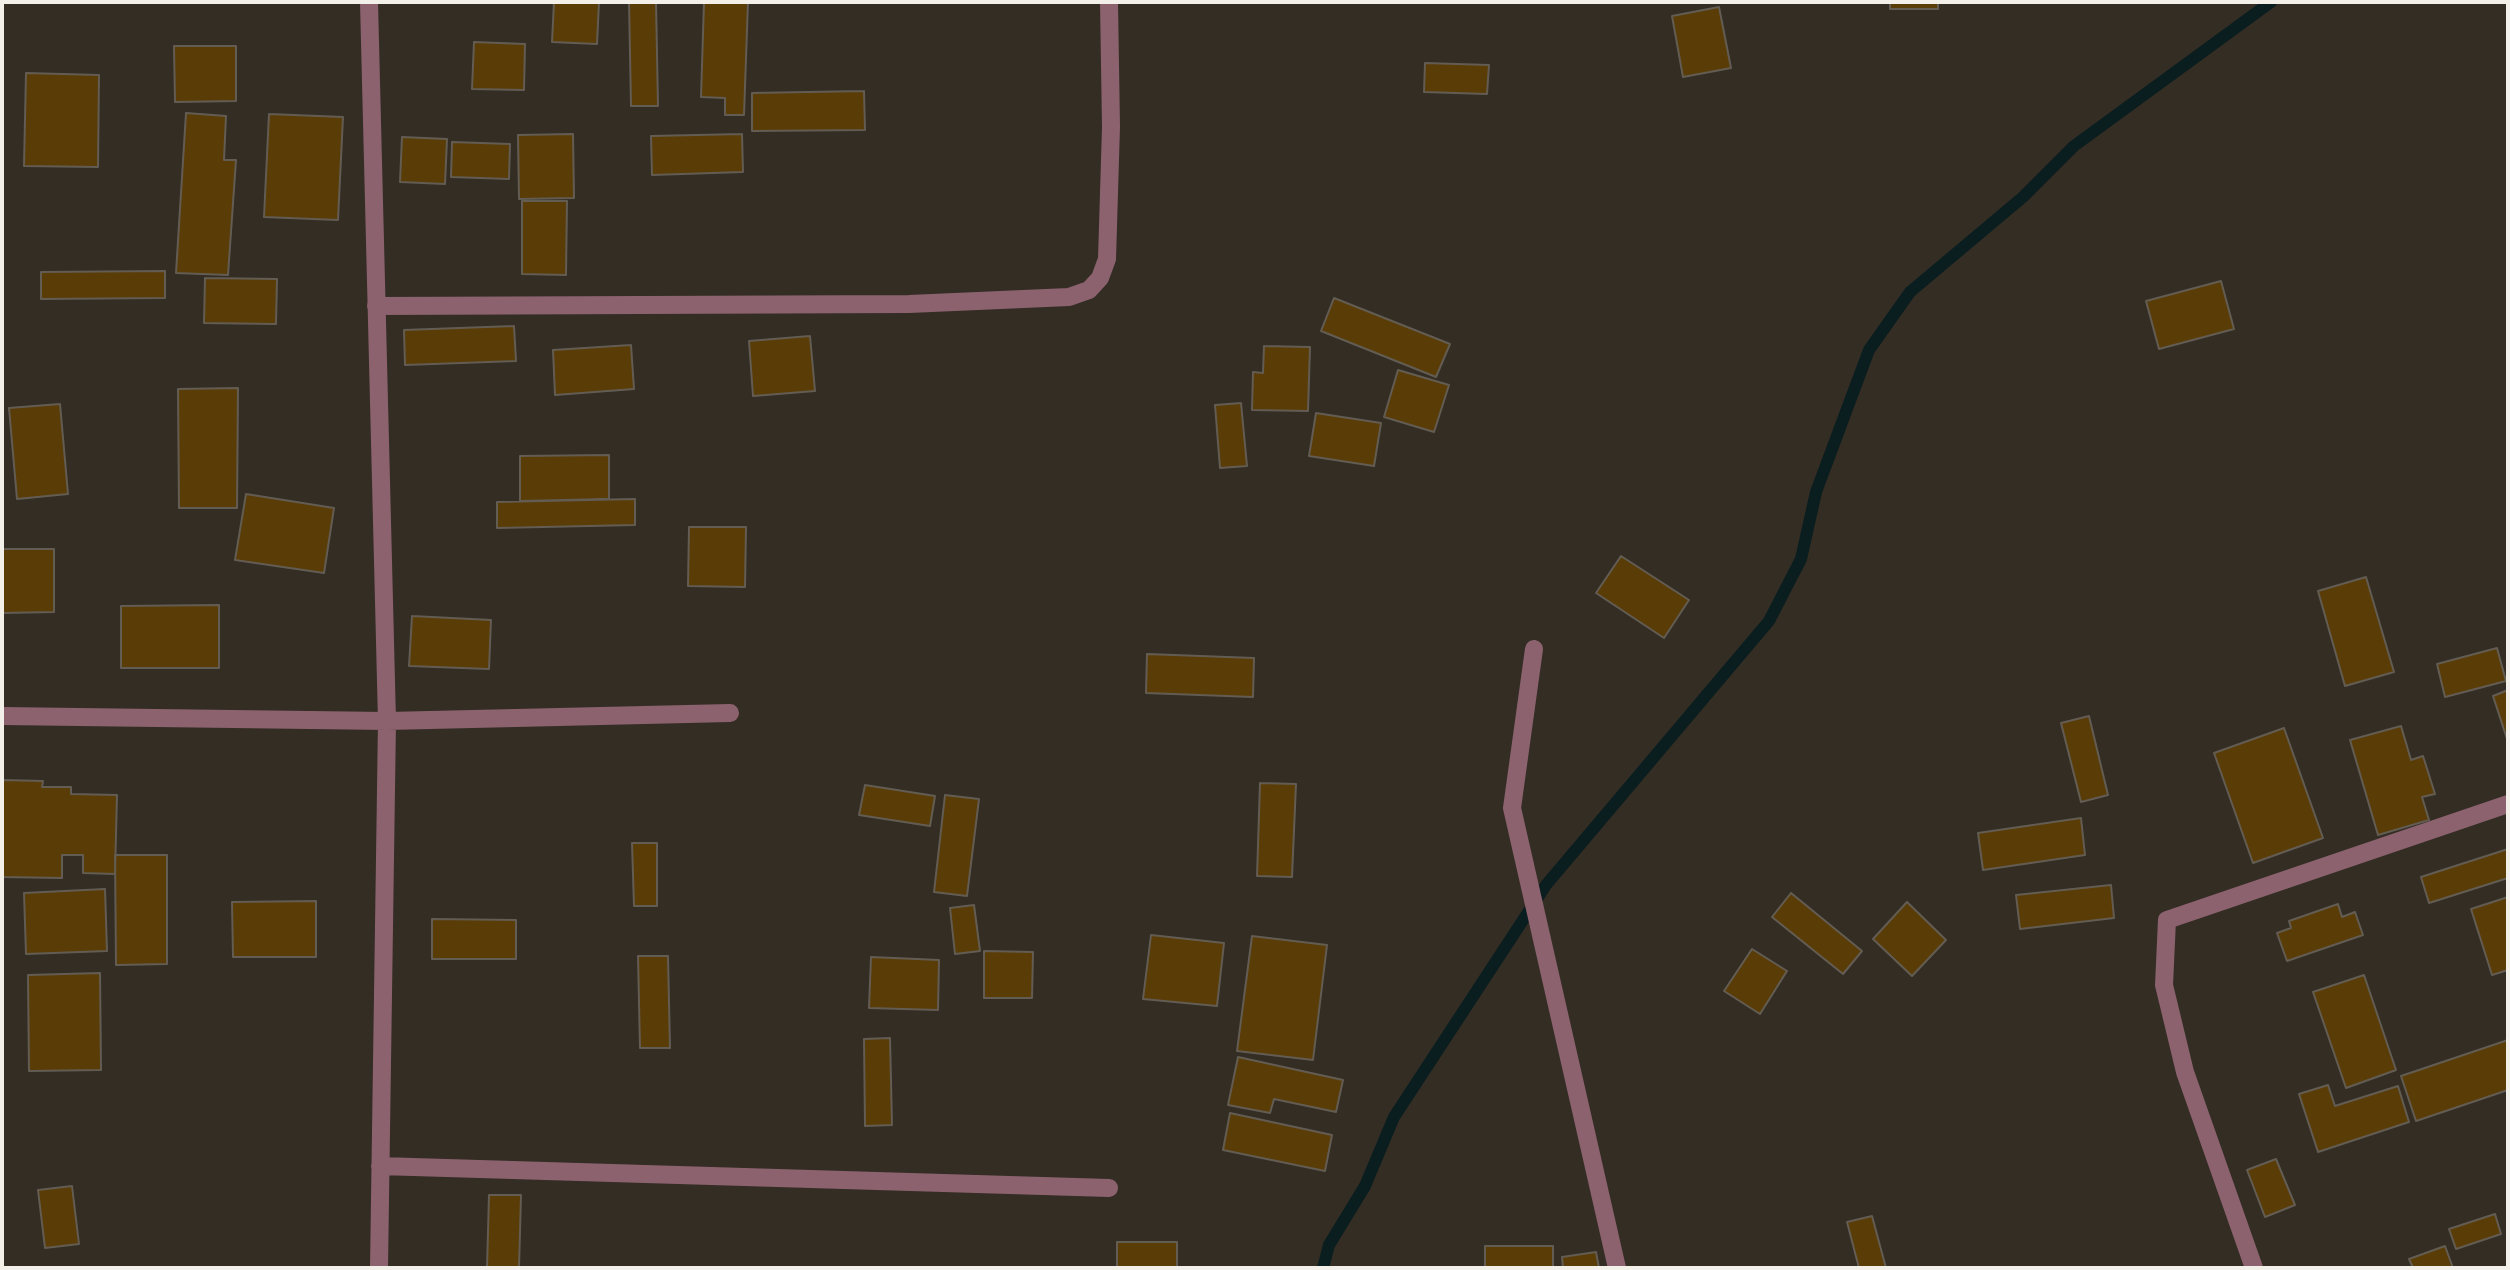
<!DOCTYPE html>
<style>
body{margin:0}
#map{position:relative;width:2510px;height:1270px;overflow:hidden;background:#332d24;font-family:Literata,serif}
canvas{display:block}
.frame{position:absolute;inset:0;border:4px solid #f3efe9;pointer-events:none}
</style>
<div id="map">
<canvas width="2510" height="1270"></canvas>
<div class="frame"></div>
</div>
<script>
const context = document.querySelector('canvas').getContext('2d');
context.lineJoin = 'round';
function shape(rows) {
  const path = new Path2D();
  for (const r of rows) {
    path.moveTo(r[0], r[1]);
    for (let i = 2; i < r.length; i += 2) path.lineTo(r[i], r[i + 1]);
  }
  return path;
}
function strokePath(path, color, width, dash) {
  context.strokeStyle = color;
  context.lineWidth = width;
  context.lineCap = dash ? 'butt' : 'round';
  context.setLineDash(dash || []);
  context.stroke(path);
}
function paint(path, color) {
  context.fillStyle = color;
  context.fill(path, 'evenodd');
}
strokePath(shape([
 [1323,1268,1329,1245,1365,1186,1394,1117,1546,885,1769,621,1801,559,1816,492,1869,350,1910,292,2023,197,2074,146,2271,2]
]), '#0a1d1f', 12);
const building = shape([
 [554,2,599,2,597,44,552,42,554,2],
 [629,2,656,2,658,106,631,106,629,2],
 [704,2,748,2,744,115,725,115,725,98,701,97,704,2],
 [1890,2,1938,2,1938,9,1890,9,1890,2],
 [1719,7,1731,68,1683,77,1672,16,1719,7],
 [474,42,525,44,524,90,472,89,474,42],
 [174,46,236,46,236,101,175,102,174,46],
 [1425,63,1489,65,1487,94,1424,92,1425,63],
 [26,73,99,75,98,167,24,166,26,73],
 [864,91,865,130,752,131,752,93,864,91],
 [186,113,226,116,224,160,236,160,228,275,176,273,186,113],
 [269,114,343,117,338,220,264,217,269,114],
 [573,134,574,198,519,199,518,135,573,134],
 [742,134,743,172,652,175,651,136,742,134],
 [402,137,447,139,445,184,400,182,402,137],
 [452,142,510,144,509,179,451,177,452,142],
 [522,201,567,201,566,275,522,274,522,201],
 [165,271,165,298,41,299,41,272,165,271],
 [205,278,277,279,276,324,204,323,205,278],
 [2221,281,2234,329,2159,349,2146,301,2221,281],
 [1334,298,1450,344,1436,377,1321,331,1334,298],
 [514,326,516,361,405,365,404,330,514,326],
 [810,336,815,391,753,396,749,341,810,336],
 [631,345,634,389,555,395,553,350,631,345],
 [1264,346,1310,347,1308,411,1252,410,1253,372,1263,373,1264,346],
 [1398,370,1449,385,1434,432,1384,417,1398,370],
 [238,388,237,508,179,508,178,389,238,388],
 [1241,403,1247,466,1220,468,1215,405,1241,403],
 [60,404,68,494,17,499,9,408,60,404],
 [1316,413,1381,423,1374,466,1309,456,1316,413],
 [609,455,609,499,520,501,520,456,609,455],
 [246,494,334,508,324,573,235,560,246,494],
 [635,499,635,525,497,528,497,502,635,499],
 [689,527,746,527,745,587,688,586,689,527],
 [2,549,54,549,54,612,2,613,2,549],
 [1621,556,1689,600,1664,638,1596,593,1621,556],
 [2366,577,2394,672,2345,686,2318,591,2366,577],
 [219,605,219,668,121,668,121,606,219,605],
 [412,616,491,620,489,669,409,666,412,616],
 [2497,648,2506,681,2445,697,2437,664,2497,648],
 [1147,654,1254,658,1253,697,1146,693,1147,654],
 [2508,690,2508,742,2493,696,2508,690],
 [2089,716,2108,795,2081,802,2061,723,2089,716],
 [2401,726,2411,760,2423,756,2435,794,2422,797,2429,820,2378,835,2350,740,2401,726],
 [2284,728,2323,838,2253,863,2214,753,2284,728],
 [2,780,43,781,42,787,71,787,71,794,117,795,115,874,83,873,83,855,62,855,62,878,2,877,2,780],
 [1260,783,1296,784,1292,877,1257,876,1260,783],
 [865,785,935,796,930,826,859,815,865,785],
 [945,795,979,799,967,896,934,892,945,795],
 [2081,818,2085,855,1983,870,1978,833,2081,818],
 [632,843,657,843,657,906,634,906,632,843],
 [2508,849,2508,878,2429,903,2421,877,2508,849],
 [115,855,167,855,167,964,116,965,115,855],
 [2111,885,2114,918,2020,929,2016,895,2111,885],
 [105,889,107,951,26,954,24,893,105,889],
 [1791,893,1862,951,1843,974,1772,917,1791,893],
 [2508,897,2508,970,2492,975,2471,909,2508,897],
 [316,901,316,957,233,957,232,902,316,901],
 [1907,902,1946,940,1912,976,1873,939,1907,902],
 [2338,904,2342,917,2355,912,2363,935,2287,961,2277,933,2291,928,2289,921,2338,904],
 [974,905,980,951,955,954,950,908,974,905],
 [432,919,516,920,516,959,432,959,432,919],
 [1151,935,1224,943,1217,1006,1143,999,1151,935],
 [1252,936,1327,945,1313,1060,1237,1051,1252,936],
 [1752,949,1787,971,1760,1014,1724,991,1752,949],
 [984,951,1033,952,1032,998,984,998,984,951],
 [638,956,668,956,670,1048,640,1048,638,956],
 [871,957,939,960,938,1010,869,1008,871,957],
 [100,973,101,1070,29,1071,28,975,100,973],
 [2364,975,2396,1070,2346,1088,2313,992,2364,975],
 [890,1038,892,1125,865,1126,864,1039,890,1038],
 [2508,1040,2508,1090,2416,1121,2401,1076,2508,1040],
 [1238,1057,1343,1080,1336,1112,1274,1099,1270,1113,1228,1105,1238,1057],
 [2328,1085,2335,1106,2398,1086,2409,1122,2318,1152,2299,1094,2328,1085],
 [1230,1113,1332,1135,1325,1171,1223,1150,1230,1113],
 [2276,1159,2295,1205,2265,1217,2247,1170,2276,1159],
 [72,1186,79,1244,45,1248,38,1190,72,1186],
 [489,1195,521,1195,519,1268,487,1268,489,1195],
 [2495,1214,2501,1234,2456,1249,2449,1229,2495,1214],
 [1872,1216,1886,1268,1859,1268,1847,1222,1872,1216],
 [1117,1242,1177,1242,1177,1268,1117,1268,1117,1242],
 [1485,1246,1553,1246,1553,1268,1485,1268,1485,1246],
 [2445,1246,2453,1268,2413,1268,2409,1259,2445,1246],
 [1596,1252,1599,1268,1563,1268,1562,1257,1596,1252]
]);
paint(building, '#5a3c06');
strokePath(building, '#635c52', 2);
strokePath(shape([
 [369,2,387,721,379,1268],
 [376,306,909,304,1069,297,1089,290,1100,278,1107,259,1111,127,1109,2],
 [1534,649,1512,808,1617,1268],
 [2,716,387,721,730,713],
 [380,1166,1109,1188],
 [2254,1268,2185,1072,2164,985,2167,920,2508,804]
]), '#8c626f', 18);
</script>
